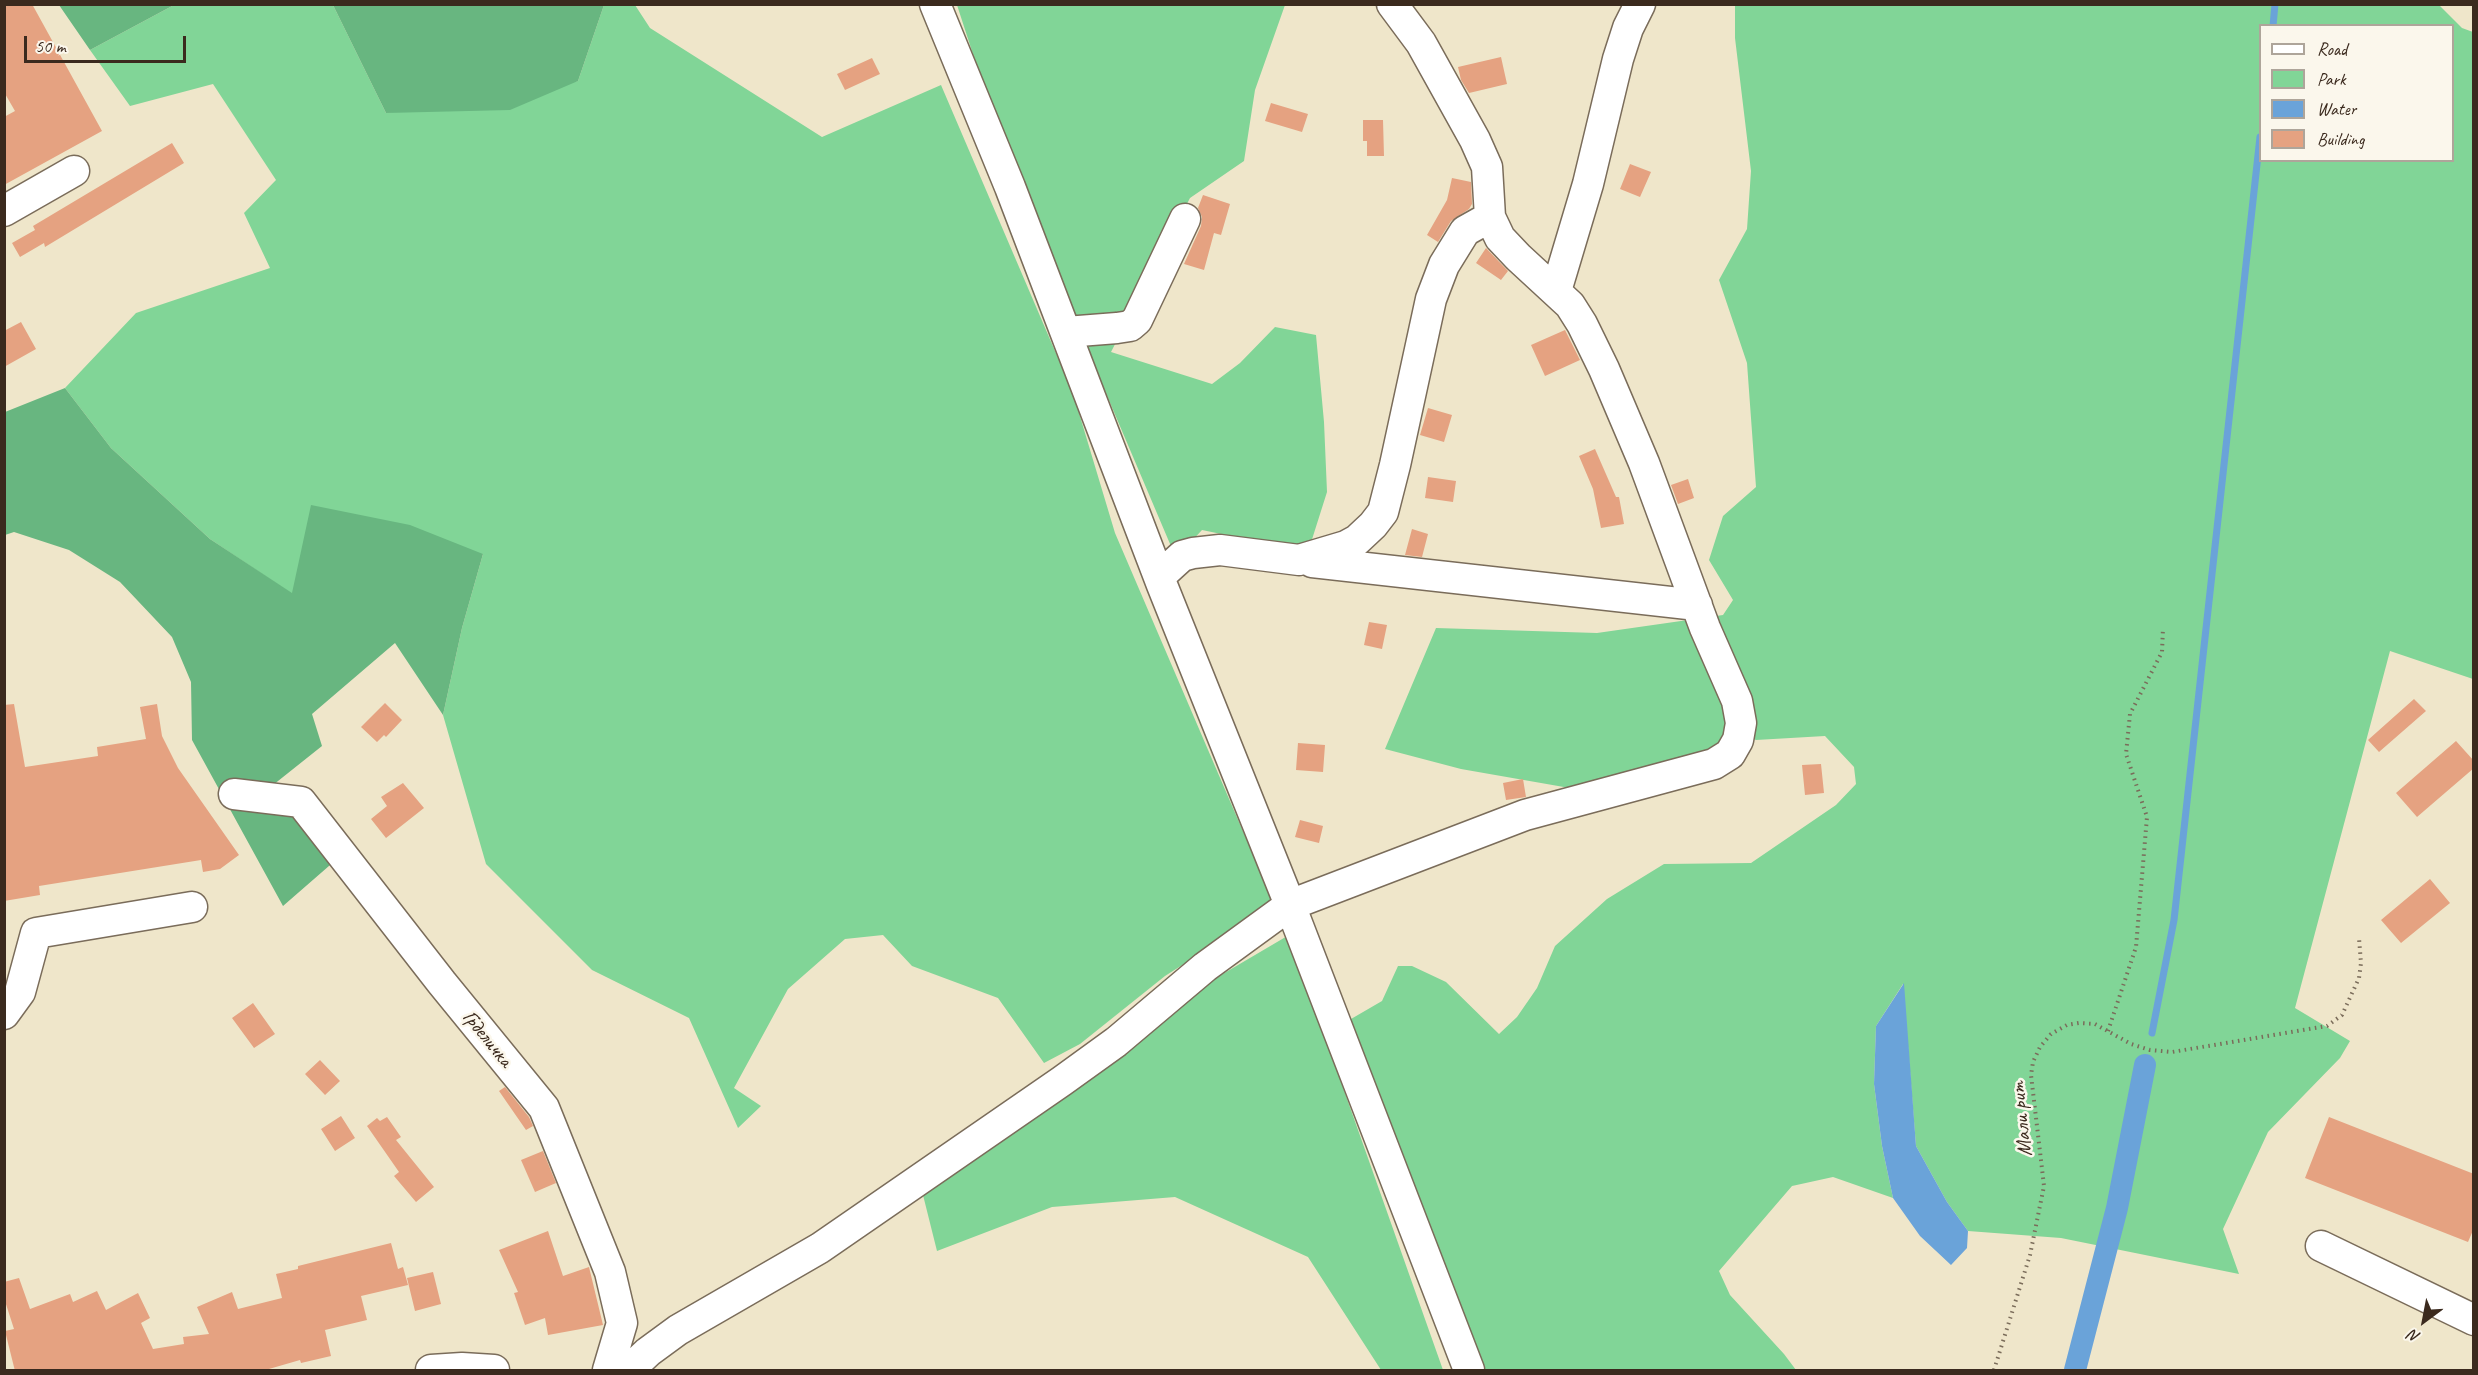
<!DOCTYPE html>
<meta charset="utf-8">
<style>
body{margin:0}
#map{position:relative;width:2478px;height:1375px;overflow:hidden;background:#efe6ca;font-family:Caveat,sans-serif}
canvas{display:block}
.frame{position:absolute;inset:0;border:6px solid #3b2a1e;pointer-events:none}
.legend{position:absolute;left:2259px;top:24px;width:195px;height:138px;box-sizing:border-box;background:#fbf7ec;border:2px solid #aea59a;margin:0;padding:8px 10px;list-style:none;font-size:18px;color:#3b2a1e}
.legend li{display:flex;align-items:center;gap:12px;height:30px}
.legend b{width:30px;border:2px solid #aea59a}
.north{position:absolute;left:2394px;top:1291px;width:60px;height:60px;-webkit-text-stroke:4px #fbf7ec;paint-order:stroke;rotate:212deg;font-size:16px;font-weight:700;line-height:24px;text-align:center;color:#3b2a1e}
.north::after{content:'';display:block;margin:auto;width:21px;height:27px;background:#3b2a1e;clip-path:polygon(50% 0,100% 100%,50% 72%,0 100%)}
.scale{position:absolute;left:24px;top:36px;width:162px;height:27px;box-sizing:border-box;border:3px solid #3b2a1e;border-top:0;padding-left:8px;font-size:18px;line-height:21px;white-space:nowrap;color:#3b2a1e;-webkit-text-stroke:4px #fbf7ec;paint-order:stroke}
</style>
<div id="map">
<canvas width="2478" height="1375"></canvas>
<div class="frame"></div>
<ul class="legend">
<li><b style="height:8px;background:#fff"></b>Road</li>
<li><b style="height:16px;background:#81d597"></b>Park</li>
<li><b style="height:16px;background:#6aa3d9"></b>Water</li>
<li><b style="height:16px;background:#e5a281"></b>Building</li>
</ul>
<div class="north">N</div>
<div class="scale">50 m</div>
</div>
<script>
const context = document.querySelector('canvas').getContext('2d');
context.lineJoin = 'round';
function paint(path, color) {
  context.fillStyle = color;
  context.fill(path, 'evenodd');
}
function shape(rows) {
  const path = new Path2D();
  for (const r of rows) {
    path.moveTo(r[0], r[1]);
    for (let i = 2; i < r.length; i += 2) path.lineTo(r[i], r[i + 1]);
  }
  return path;
}
function strokePath(path, color, width, dash) {
  context.strokeStyle = color;
  context.lineWidth = width;
  context.lineCap = dash ? 'butt' : 'round';
  context.setLineDash(dash || []);
  context.stroke(path);
}
function write(font, color, halo, rows, align = 'center') {
  context.font = font + ' Caveat,sans-serif';
  context.lineWidth = 5;
  context.setLineDash([]);
  context.textBaseline = 'middle';
  context.strokeStyle = halo;
  context.fillStyle = color;
  for (const [text, x, y, turn = 0] of rows) {
    context.save();
    context.translate(x, y);
    context.rotate((+turn || 0) * Math.PI / 180);
    context.textAlign = isNaN(turn) ? turn : align;
    if (halo) context.strokeText(text, 0, 0);
    context.fillText(text, 0, 0);
    context.restore();
  }
}
paint(shape([
 [2438,4,2462,28,2473,32,2473,679,2390,651,2295,1008,2350,1041,2340,1058,2268,1132,2223,1229,2239,1274,2061,1238,1968,1231,1947,1202,1916,1146,1903,984,1876,1026,1874,1084,1882,1146,1893,1198,1833,1177,1792,1186,1719,1271,1730,1295,1784,1354,1796,1370,1478,1370,1397,1152,1351,1019,1382,1001,1398,966,1412,966,1446,982,1499,1034,1517,1017,1537,988,1555,946,1607,899,1664,864,1751,863,1836,805,1856,784,1854,767,1825,736,1756,740,1730,729,1719,748,1581,790,1461,769,1385,749,1436,628,1597,633,1723,615,1733,600,1709,560,1723,516,1756,487,1747,363,1719,280,1747,229,1751,171,1735,38,1735,5],
 [2260,26,2452,26,2452,160,2260,160],
 [174,5,333,5,386,113,578,81,604,5,635,5,650,28,822,137,941,85,1073,393,1115,533,1275,906,1165,976,1080,1044,1044,1063,998,998,912,966,883,935,845,939,788,989,734,1088,761,1106,738,1128,689,1018,592,970,486,864,443,715,462,628,483,554,292,594,210,539,111,448,65,388,136,313,270,268,244,213,276,180,213,84,130,106,90,50],
 [957,5,1285,5,1255,90,1244,161,1190,198,1111,352,1212,384,1240,363,1275,327,1316,335,1324,422,1327,492,1308,552,1202,530,1176,558,1009,165],
 [1289,935,1443,1370,1381,1370,1308,1257,1175,1197,1052,1207,937,1251,923,1195,1025,1105,1221,975]
]), '#81d597');
paint(shape([
 [59,5,174,5,90,50],
 [333,5,604,5,578,81,510,110,386,113],
 [65,388,111,448,210,539,292,593,311,505,410,525,483,554,462,628,443,715,395,643,312,714,322,746,273,785,337,859,283,906,192,740,191,682,172,637,120,582,69,550,14,532,5,535,5,412]
]), '#68b680');
paint(shape([
 [1904,983,1916,1146,1947,1202,1968,1231,1967,1248,1951,1265,1920,1236,1893,1198,1882,1146,1874,1084,1876,1026]
]), '#6aa3d9');
strokePath(shape([
 [2273,26,2275,4],
 [2152,1033,2174,920,2260,137]
]), '#6aa3d9', 7);
strokePath(shape([
 [2075,1370,2117,1208,2145,1065]
]), '#6aa3d9', 22);
paint(shape([
 [4,4,32,4,102,131,4,185,4,117,15,111,4,92],
 [1501,57,1507,84,1469,93,1461,80,1458,67],
 [872,58,880,74,845,90,837,74],
 [1271,103,1308,114,1302,132,1265,121],
 [1363,120,1383,120,1384,156,1367,156,1367,141,1363,141],
 [172,143,184,163,45,247,44,243,20,257,12,243,35,230,33,226],
 [1630,164,1651,172,1640,197,1620,189],
 [1452,178,1471,182,1472,204,1469,209,1451,221,1438,242,1427,235,1447,200],
 [1203,195,1230,204,1221,235,1214,233,1204,270,1184,264,1201,226,1202,217,1198,208],
 [1486,248,1508,271,1501,280,1476,263],
 [21,322,36,349,4,367,4,331],
 [1565,330,1580,360,1545,376,1531,345],
 [1428,408,1452,415,1444,442,1420,435],
 [1595,449,1616,497,1619,497,1624,524,1601,528,1593,489,1579,456],
 [1428,477,1456,481,1453,502,1425,498],
 [1688,479,1694,498,1678,504,1671,485],
 [1412,529,1428,534,1422,557,1405,555],
 [1369,622,1387,625,1382,649,1364,645],
 [2414,699,2426,711,2379,752,2368,740],
 [385,703,402,720,386,737,384,735,377,742,361,727],
 [14,704,25,767,98,756,97,747,146,739,140,707,157,704,162,736,178,768,239,855,220,869,203,872,201,860,39,886,40,895,4,901,4,705],
 [2456,741,2474,761,2474,768,2417,817,2396,793],
 [1298,743,1325,745,1323,772,1296,770],
 [1821,764,1824,793,1805,795,1802,765],
 [1523,779,1526,797,1506,800,1503,783],
 [403,783,424,808,386,838,371,819,387,806,381,797],
 [1300,820,1323,826,1319,843,1295,837],
 [2430,879,2450,903,2401,943,2381,920],
 [253,1003,275,1034,254,1048,232,1018],
 [320,1060,340,1081,325,1095,305,1074],
 [505,1087,529,1117,533,1126,526,1130,499,1091],
 [341,1116,355,1138,335,1151,321,1129],
 [387,1117,401,1137,396,1140,434,1187,416,1202,394,1176,399,1172,367,1126,377,1118,380,1121],
 [2329,1117,2474,1174,2474,1228,2468,1242,2305,1178],
 [543,1151,556,1183,535,1192,521,1160],
 [548,1231,563,1276,589,1267,603,1325,548,1335,545,1318,525,1325,514,1293,518,1292,499,1250],
 [391,1243,398,1269,403,1267,408,1285,361,1296,367,1320,325,1330,331,1356,301,1363,300,1360,262,1371,15,1371,5,1331,14,1329,4,1298,4,1282,19,1278,30,1309,70,1294,73,1302,97,1291,106,1310,138,1293,150,1318,141,1323,153,1349,184,1344,183,1337,209,1334,197,1307,232,1292,238,1309,282,1298,276,1274,298,1269,298,1266],
 [433,1272,441,1304,415,1311,407,1278]
]), '#e5a281');
const minor = shape([
 [1392,4,1421,43,1475,140,1487,167,1490,217,1500,238,1518,257,1570,305,1582,324,1604,369,1644,463,1705,628,1737,701,1741,723,1738,740,1730,754,1714,764,1525,815,1290,905,1469,1370],
 [4,211,74,171],
 [1556,291,1588,184,1618,59,1628,28,1640,4],
 [1066,332,1117,328,1130,326,1137,320,1185,219],
 [1312,562,1697,605],
 [1159,577,1182,556,1193,553,1220,550,1299,560,1346,546,1357,540,1373,525,1383,512,1395,465,1431,299,1444,265,1465,231,1490,217],
 [234,794,301,802,442,983,544,1108,610,1272,622,1323,608,1370],
 [4,1014,20,992,36,933,192,907],
 [2321,1246,2474,1320],
 [431,1370,462,1368,494,1370],
 [629,1370,648,1352,678,1330,820,1248,1062,1081,1116,1042,1205,967,1290,905,1162,585,1010,187,935,4]
]);
strokePath(minor, '#7a6c5a', 33);
strokePath(shape([
 [2108,1031,2136,947,2147,817,2126,754,2130,714,2162,652,2163,628],
 [1994,1370,2030,1255,2044,1186,2031,1075,2033,1062,2040,1047,2051,1034,2067,1025,2079,1023,2095,1024,2131,1044,2150,1050,2172,1052,2327,1026,2342,1015,2359,978,2361,963,2359,938]
]), '#7a6c5a', 4, [1.5, 4.5]);
strokePath(minor, '#fff', 30);
write('21px', '#3b2a1e', '#fbf7ec', [
 ["Грделичка",487,1039,51],
 ["Мали рит",2022,1119,-96]
]);
</script>
